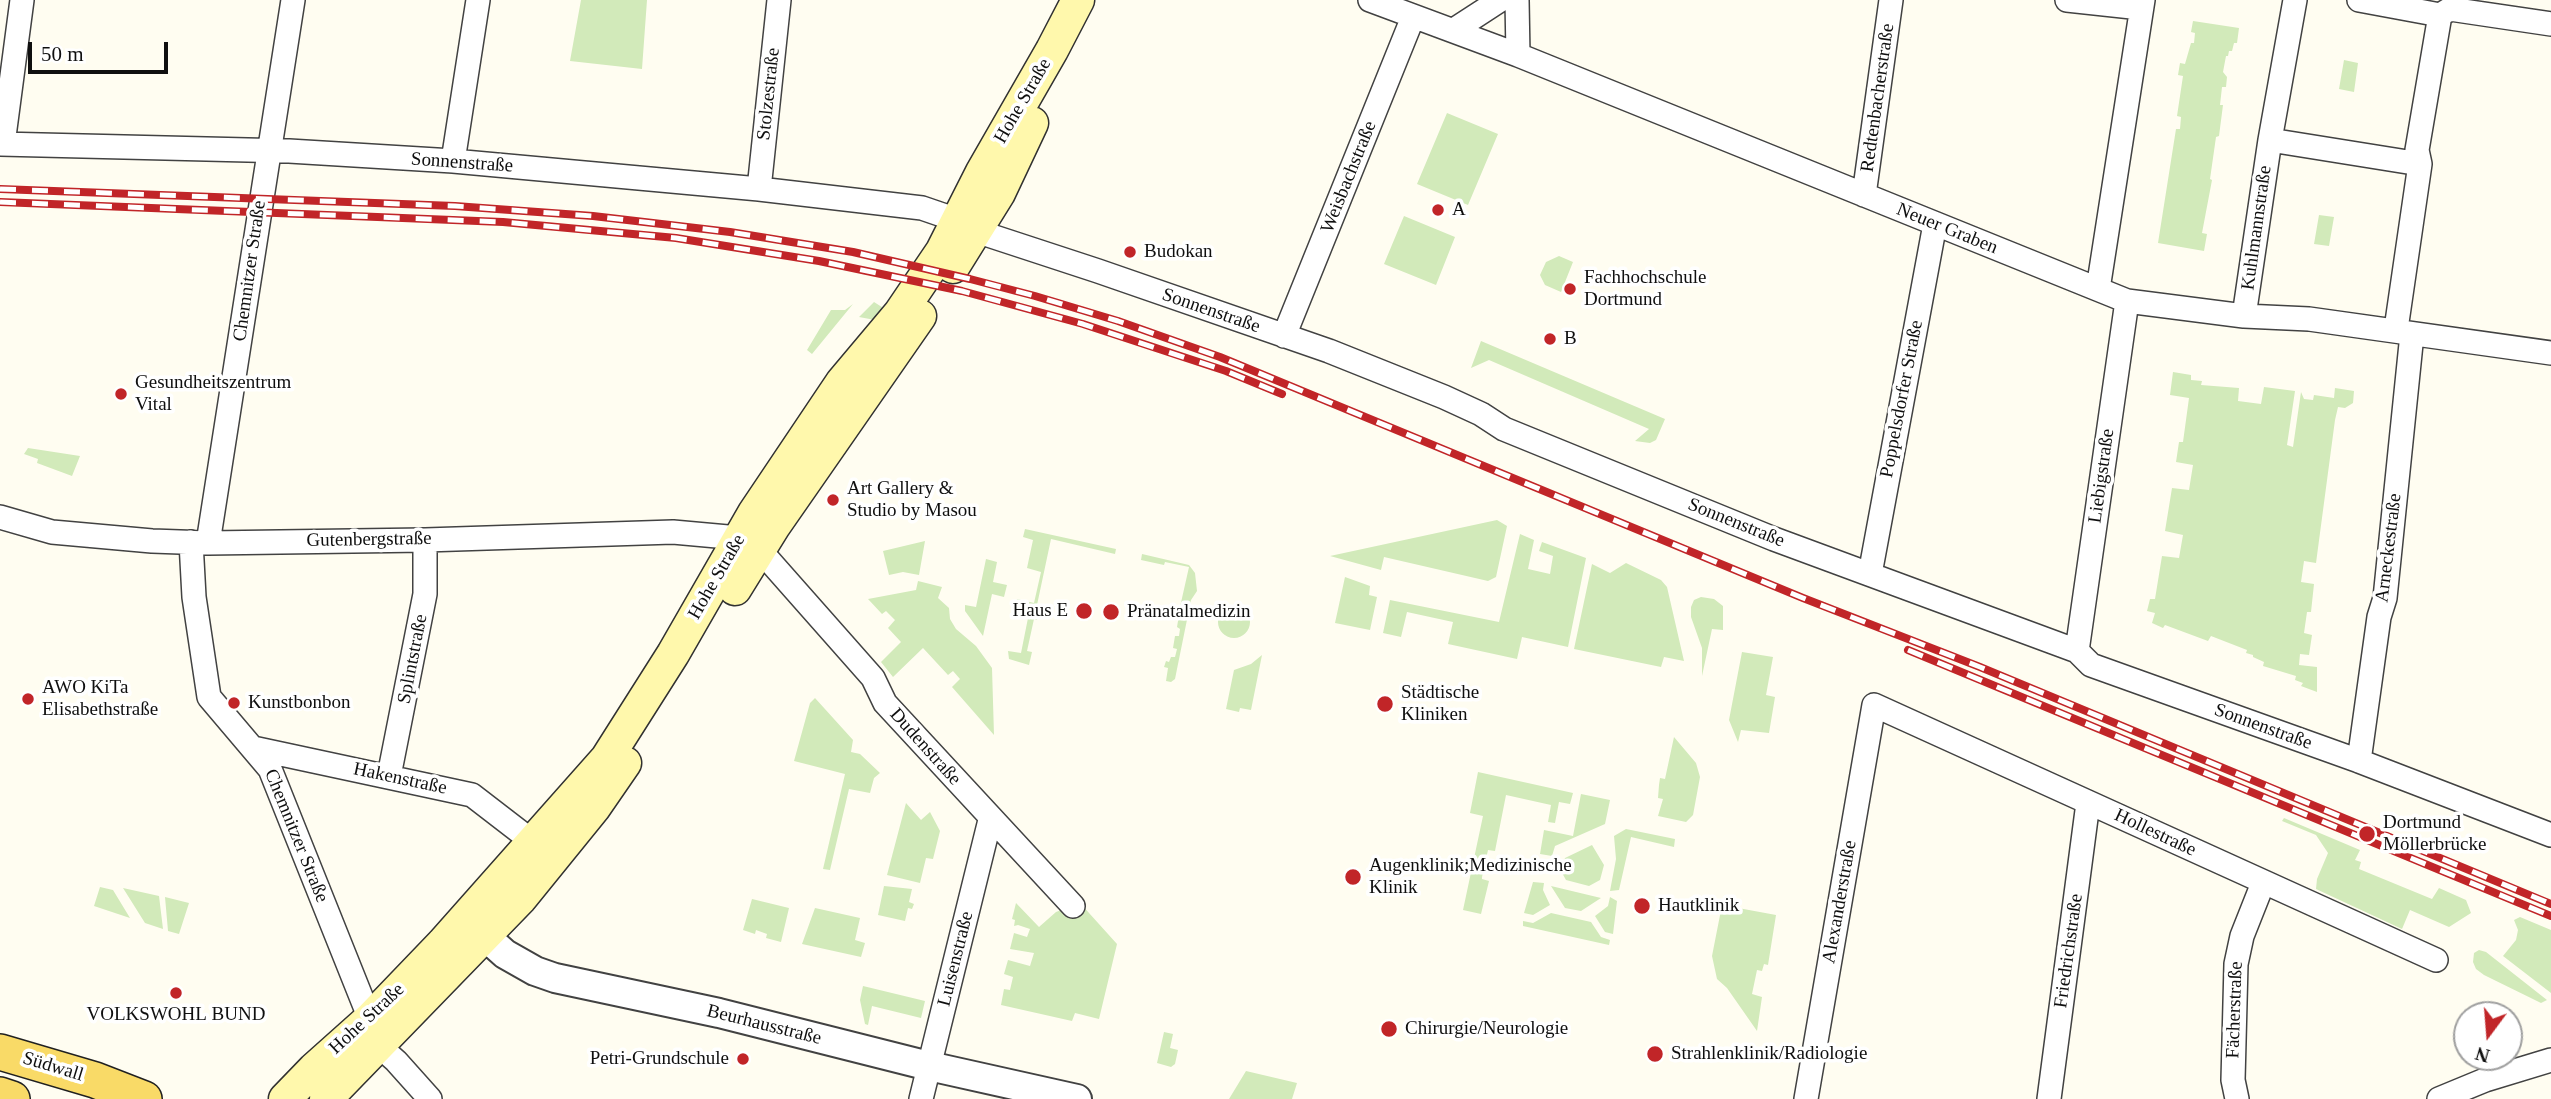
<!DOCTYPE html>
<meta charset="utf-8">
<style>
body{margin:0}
#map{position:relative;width:2551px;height:1099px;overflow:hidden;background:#fffdf1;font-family:"Times New Roman",serif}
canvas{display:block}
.north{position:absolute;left:2453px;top:1001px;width:70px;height:70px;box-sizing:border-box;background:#fff;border:2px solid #9f9f9f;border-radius:50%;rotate:196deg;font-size:19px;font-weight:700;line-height:28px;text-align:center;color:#0f0f0f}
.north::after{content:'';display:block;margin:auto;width:24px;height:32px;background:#c12528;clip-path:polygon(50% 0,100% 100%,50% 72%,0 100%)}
.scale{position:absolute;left:28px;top:42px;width:140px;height:32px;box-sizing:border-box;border:4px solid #0f0f0f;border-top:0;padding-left:9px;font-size:21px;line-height:24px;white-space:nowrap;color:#0f0f0f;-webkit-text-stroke:5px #fff;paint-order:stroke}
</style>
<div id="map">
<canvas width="2551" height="1099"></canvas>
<div class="north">N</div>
<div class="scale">50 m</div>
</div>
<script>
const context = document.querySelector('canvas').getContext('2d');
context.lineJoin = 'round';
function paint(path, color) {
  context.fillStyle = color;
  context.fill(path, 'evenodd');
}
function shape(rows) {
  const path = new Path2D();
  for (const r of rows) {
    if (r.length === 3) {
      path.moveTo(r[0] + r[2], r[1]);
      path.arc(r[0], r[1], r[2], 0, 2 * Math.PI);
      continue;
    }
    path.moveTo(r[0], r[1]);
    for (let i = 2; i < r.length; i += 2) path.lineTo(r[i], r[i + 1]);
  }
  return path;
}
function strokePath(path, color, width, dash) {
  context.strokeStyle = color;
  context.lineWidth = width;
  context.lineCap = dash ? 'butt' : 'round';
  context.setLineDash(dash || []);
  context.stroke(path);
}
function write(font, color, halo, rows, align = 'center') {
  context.font = font + ' "Times New Roman",serif';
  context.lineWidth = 7;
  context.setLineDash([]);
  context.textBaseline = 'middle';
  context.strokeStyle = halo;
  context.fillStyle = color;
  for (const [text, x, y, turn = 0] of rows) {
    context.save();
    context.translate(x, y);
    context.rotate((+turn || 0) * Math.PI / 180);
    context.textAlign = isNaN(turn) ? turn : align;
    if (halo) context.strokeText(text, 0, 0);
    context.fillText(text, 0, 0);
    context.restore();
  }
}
paint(shape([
 [581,0,647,0,642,69,570,61],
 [2193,21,2239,28,2237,43,2234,43,2232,51,2229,51,2228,56,2226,56,2223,72,2227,77,2226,87,2222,87,2220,105,2223,105,2219,136,2216,137,2210,179,2212,180,2202,233,2207,234,2204,251,2158,243,2176,129,2180,129,2181,117,2177,116,2183,76,2178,75,2180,63,2185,64,2191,43,2194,43,2195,33,2191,32],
 [2344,60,2358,63,2354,92,2339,89],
 [1447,113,1498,134,1468,205,1417,184],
 [2319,215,2334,217,2329,246,2314,244],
 [1404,216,1455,237,1436,285,1384,264],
 [1559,256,1573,262,1561,292,1545,285,1540,275,1546,262],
 [874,302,885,309,875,320,859,317],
 [853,304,812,354,807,350,831,310,845,310],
 [1481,341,1665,419,1656,440,1650,443,1635,441,1649,429,1489,360,1471,368],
 [2173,372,2191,375,2191,380,2202,381,2201,385,2239,388,2238,401,2261,404,2264,387,2295,391,2287,445,2293,447,2301,392,2304,399,2313,400,2314,395,2334,398,2335,388,2354,391,2353,403,2345,408,2338,407,2335,420,2316,563,2304,561,2301,582,2314,584,2311,612,2307,612,2304,633,2312,635,2309,655,2300,654,2299,665,2317,667,2317,692,2301,686,2303,683,2295,680,2296,676,2263,666,2264,662,2253,657,2253,655,2246,653,2247,650,2211,636,2208,641,2165,625,2163,628,2152,623,2155,613,2147,611,2150,599,2155,599,2162,556,2179,558,2183,535,2165,531,2172,488,2189,490,2193,465,2176,462,2179,442,2183,442,2189,398,2170,395],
 [28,448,80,456,72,476,37,463,38,459,24,454],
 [1497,520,1507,526,1496,577,1488,581,1384,557,1381,570,1330,556],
 [1025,529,1116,549,1115,554,1051,539,1037,605,1040,606,1037,620,1034,619,1027,651,1032,652,1029,665,1009,659,1008,651,1021,653,1029,613,1015,610,1017,599,1034,603,1041,572,1027,568,1033,540,1023,537],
 [1520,534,1534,540,1528,569,1550,574,1553,556,1539,551,1542,542,1586,558,1568,647,1522,637,1517,659,1448,644,1453,622,1407,612,1401,637,1383,633,1390,600,1499,622],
 [925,541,919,575,903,572,889,575,883,551],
 [1142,554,1189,565,1195,573,1197,591,1191,600,1177,669,1175,679,1171,682,1166,681,1168,668,1164,667,1166,661,1169,662,1171,657,1175,657,1177,649,1173,648,1175,636,1179,636,1180,629,1177,627,1179,615,1183,616,1185,609,1180,607,1189,567,1165,562,1164,565,1141,560],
 [986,559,997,562,993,582,1007,585,1004,597,992,594,983,636,965,611,965,605,976,607],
 [1626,563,1661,580,1667,587,1684,661,1664,657,1661,667,1574,649,1592,564,1610,573],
 [1345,577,1370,586,1369,595,1377,597,1370,630,1335,623],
 [918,581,942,587,938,598,949,608,950,619,956,629,976,646,992,668,994,735,952,687,960,679,953,671,948,675,923,648,893,677,881,662,901,642,888,628,895,620,886,611,882,614,868,599,916,590],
 [1701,597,1714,599,1723,606,1723,630,1712,629,1702,676,1702,648,1691,617,1691,607,1694,600],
 [1234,622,16],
 [1742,652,1773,657,1766,695,1775,697,1769,733,1741,730,1738,742,1729,720],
 [1262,655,1251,710,1240,708,1239,712,1226,709,1234,670,1251,664],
 [815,698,853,740,851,752,860,754,880,773,874,778,870,793,849,789,830,870,823,869,845,774,794,761,810,703],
 [1674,737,1696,763,1700,777,1693,815,1686,822,1658,816,1663,799,1658,798,1659,785,1660,778,1665,779],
 [1478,772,1573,793,1570,804,1559,802,1555,823,1548,822,1551,805,1506,795,1495,851,1488,850,1482,877,1482,879,1489,881,1481,914,1463,910,1483,816,1470,813],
 [1581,794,1610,800,1605,824,1555,846,1552,856,1540,854,1544,830,1573,836],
 [906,803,921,820,930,812,940,831,933,859,926,858,920,883,887,875],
 [2284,818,2360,850,2355,860,2361,862,2359,869,2432,899,2439,888,2466,900,2471,913,2449,927,2410,910,2402,929,2316,889,2317,879,2328,853,2316,835,2282,821],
 [1626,829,1675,839,1674,847,1631,837,1619,890,1610,891,1616,859,1614,836],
 [1592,845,1604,865,1600,880,1589,886,1566,880,1561,871,1565,858],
 [1533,882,1544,883,1543,890,1550,905,1533,915,1524,913],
 [884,886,912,889,909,902,914,904,912,909,908,908,905,921,878,915],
 [1551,886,1601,898,1581,911,1565,908],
 [100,887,113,890,130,918,94,906],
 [123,888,159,896,163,929,145,923],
 [165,897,189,903,179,934,168,931],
 [1610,897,1617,901,1613,934,1605,932,1595,916,1608,906],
 [752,899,789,908,781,942,766,938,767,934,756,930,755,934,743,930],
 [1016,903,1039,927,1056,912,1080,903,1117,944,1099,1019,1075,1013,1072,1021,1001,1005,1004,989,1010,990,1013,977,1004,974,1008,960,1030,966,1034,953,1010,949,1014,933,1027,937,1030,929,1018,925,1014,926,1015,920,1012,919],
 [1722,905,1776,915,1768,965,1764,964,1762,971,1757,970,1752,994,1762,997,1757,1031,1727,988,1717,979,1712,956],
 [815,908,860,918,855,940,865,943,861,957,802,944],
 [1551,913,1591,922,1601,937,1610,940,1609,945,1523,926,1523,921,1533,923],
 [2520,917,2551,930,2551,993,2503,956,2516,940,2518,930,2514,920],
 [2479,950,2486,952,2547,1000,2541,1003,2484,975,2476,969,2473,962,2474,953],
 [863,986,925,1001,921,1018,872,1006,868,1025,865,1024,860,1000],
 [1164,1032,1173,1034,1170,1048,1178,1050,1175,1064,1171,1067,1157,1063],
 [1246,1071,1297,1083,1292,1099,1229,1099]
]), '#d2eaba');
const minor = shape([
 [1370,0,1518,55,2127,301,2244,316,2309,319,2551,353],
 [1517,0,1518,55],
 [2067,0,2141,8],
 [2359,0,2440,15,2450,9,2551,24],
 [1454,30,1500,0],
 [2270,140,2420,164],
 [0,144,289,151,453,161,759,189,922,208,957,220,976,231,1098,271,1329,351,1444,397,1481,414,1504,429,1774,539,2077,651,2091,665,2359,761,2551,835],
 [3,144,22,0],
 [453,161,478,0],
 [759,189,779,0],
 [1864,195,1891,0],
 [2098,289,2143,0],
 [2244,316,2270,140,2295,0],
 [2396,329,2420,164,2417,150,2440,15],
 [1284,336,1413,17],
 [0,517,52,532,152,541,208,543,425,540,673,532,739,538],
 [191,542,194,597,209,697,270,769,370,1019],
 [208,543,293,0],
 [759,549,873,678,885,703,1073,906],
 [1870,574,1935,224],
 [2077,651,2127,301],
 [253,748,472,795,533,842],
 [2359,761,2379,617,2385,598,2412,334],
 [389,776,425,594,425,540],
 [379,1046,396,1061,430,1099],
 [921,1099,990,820],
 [1806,1099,1874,705,2436,960],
 [2049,1099,2088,803],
 [2237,1099,2233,1080,2236,964,2242,936,2263,883],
 [2439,1099,2485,1080,2551,1060]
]);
const tertiary = shape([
 [468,921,505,954,535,971,555,978,719,1013,929,1066,1077,1099]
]);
const secondary = shape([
 [953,267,999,193,1032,123],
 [735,589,774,526,920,316],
 [285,1099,314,1069,370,1019,443,943,607,758,673,654,754,513,842,382,900,313,942,251,982,172,1052,50,1078,0],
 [326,1099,521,898,594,808,625,763]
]);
const primary = shape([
 [0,1052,95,1080,144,1099],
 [0,1095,12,1099]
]);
strokePath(minor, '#424242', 26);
strokePath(tertiary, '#424242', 32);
strokePath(secondary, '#313131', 35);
strokePath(primary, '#202020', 38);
strokePath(minor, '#fff', 23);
strokePath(tertiary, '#fff', 28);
strokePath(secondary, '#fff8ac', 32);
strokePath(primary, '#f9da67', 35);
const rail = shape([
 [0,189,455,206,593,216,730,232,853,252,970,279,1035,296,1118,321,1220,357,1803,598,1980,667,2551,904],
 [0,202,503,222,676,238,819,261,962,291,1083,324,1226,371,1282,394],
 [1908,650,2551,916]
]);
strokePath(rail, '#c12528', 8);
strokePath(rail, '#fff', 5, [16]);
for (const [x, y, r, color] of [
 [1438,210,7,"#c12528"],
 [1130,252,7,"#c12528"],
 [1570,289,7,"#c12528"],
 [1550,339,7,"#c12528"],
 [121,394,7,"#c12528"],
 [833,500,7,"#c12528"],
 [1084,611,9,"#c12528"],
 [1111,612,9,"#c12528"],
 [28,699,7,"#c12528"],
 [234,703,7,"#c12528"],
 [1385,704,9,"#c12528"],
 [2367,834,9,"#c12528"],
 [1353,877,9,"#c12528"],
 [1642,906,9,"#c12528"],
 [176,993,7,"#c12528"],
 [1389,1029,9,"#c12528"],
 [1655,1054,9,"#c12528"],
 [743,1059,7,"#c12528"]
]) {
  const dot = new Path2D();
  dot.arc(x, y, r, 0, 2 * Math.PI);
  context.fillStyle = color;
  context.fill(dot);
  strokePath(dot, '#fff', 2.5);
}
write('19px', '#0f0f0f', '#fff', [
 ["Stolzestraße",769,94,-84],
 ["Redtenbacherstraße",1878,98,-82],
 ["Hohe Straße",1023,101,-60],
 ["Sonnenstraße",462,163,4],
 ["Weisbachstraße",1349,177,-68],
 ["Kuhlmannstraße",2257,228,-82],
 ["Neuer Graben",1947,229,22],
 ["Chemnitzer Straße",250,271,-82],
 ["Sonnenstraße",1211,311,19],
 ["Poppelsdorfer Straße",1902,399,-79],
 ["Liebigstraße",2102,476,-82],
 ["Sonnenstraße",1736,523,22],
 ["Gutenbergstraße",369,540,-1],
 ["Arneckestraße",2389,548,-83],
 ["Hohe Straße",717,577,-60],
 ["Splintstraße",413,659,-79],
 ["Sonnenstraße",2263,727,20],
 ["Dudenstraße",925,747,48],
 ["Hakenstraße",400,779,12],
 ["Hollestraße",2155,833,25],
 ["Chemnitzer Straße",296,836,68],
 ["Alexanderstraße",1840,902,-80],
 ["Friedrichstraße",2069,951,-82],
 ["Luisenstraße",956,959,-76],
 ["Fächerstraße",2235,1010,-88],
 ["Hohe Straße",367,1019,-43],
 ["Beurhausstraße",764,1025,14],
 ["Südwall",53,1067,17]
]);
write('19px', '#0f0f0f', '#fff', [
 ["A",1452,210],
 ["Budokan",1144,252],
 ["Fachhochschule",1584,278],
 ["Dortmund",1584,300],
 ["B",1564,339],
 ["Gesundheitszentrum",135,383],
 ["Vital",135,405],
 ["Art Gallery &",847,489],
 ["Studio by Masou",847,511],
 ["Haus E",1068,611,"right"],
 ["Pränatalmedizin",1127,612],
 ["AWO KiTa",42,688],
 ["Elisabethstraße",42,710],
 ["Städtische",1401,693],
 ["Kliniken",1401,715],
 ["Kunstbonbon",248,703],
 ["Dortmund",2383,823],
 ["Möllerbrücke",2383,845],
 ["Augenklinik;Medizinische",1369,866],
 ["Klinik",1369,888],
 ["Hautklinik",1658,906],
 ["VOLKSWOHL BUND",176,1015,"center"],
 ["Chirurgie/Neurologie",1405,1029],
 ["Strahlenklinik/Radiologie",1671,1054],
 ["Petri-Grundschule",729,1059,"right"]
], 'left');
</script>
